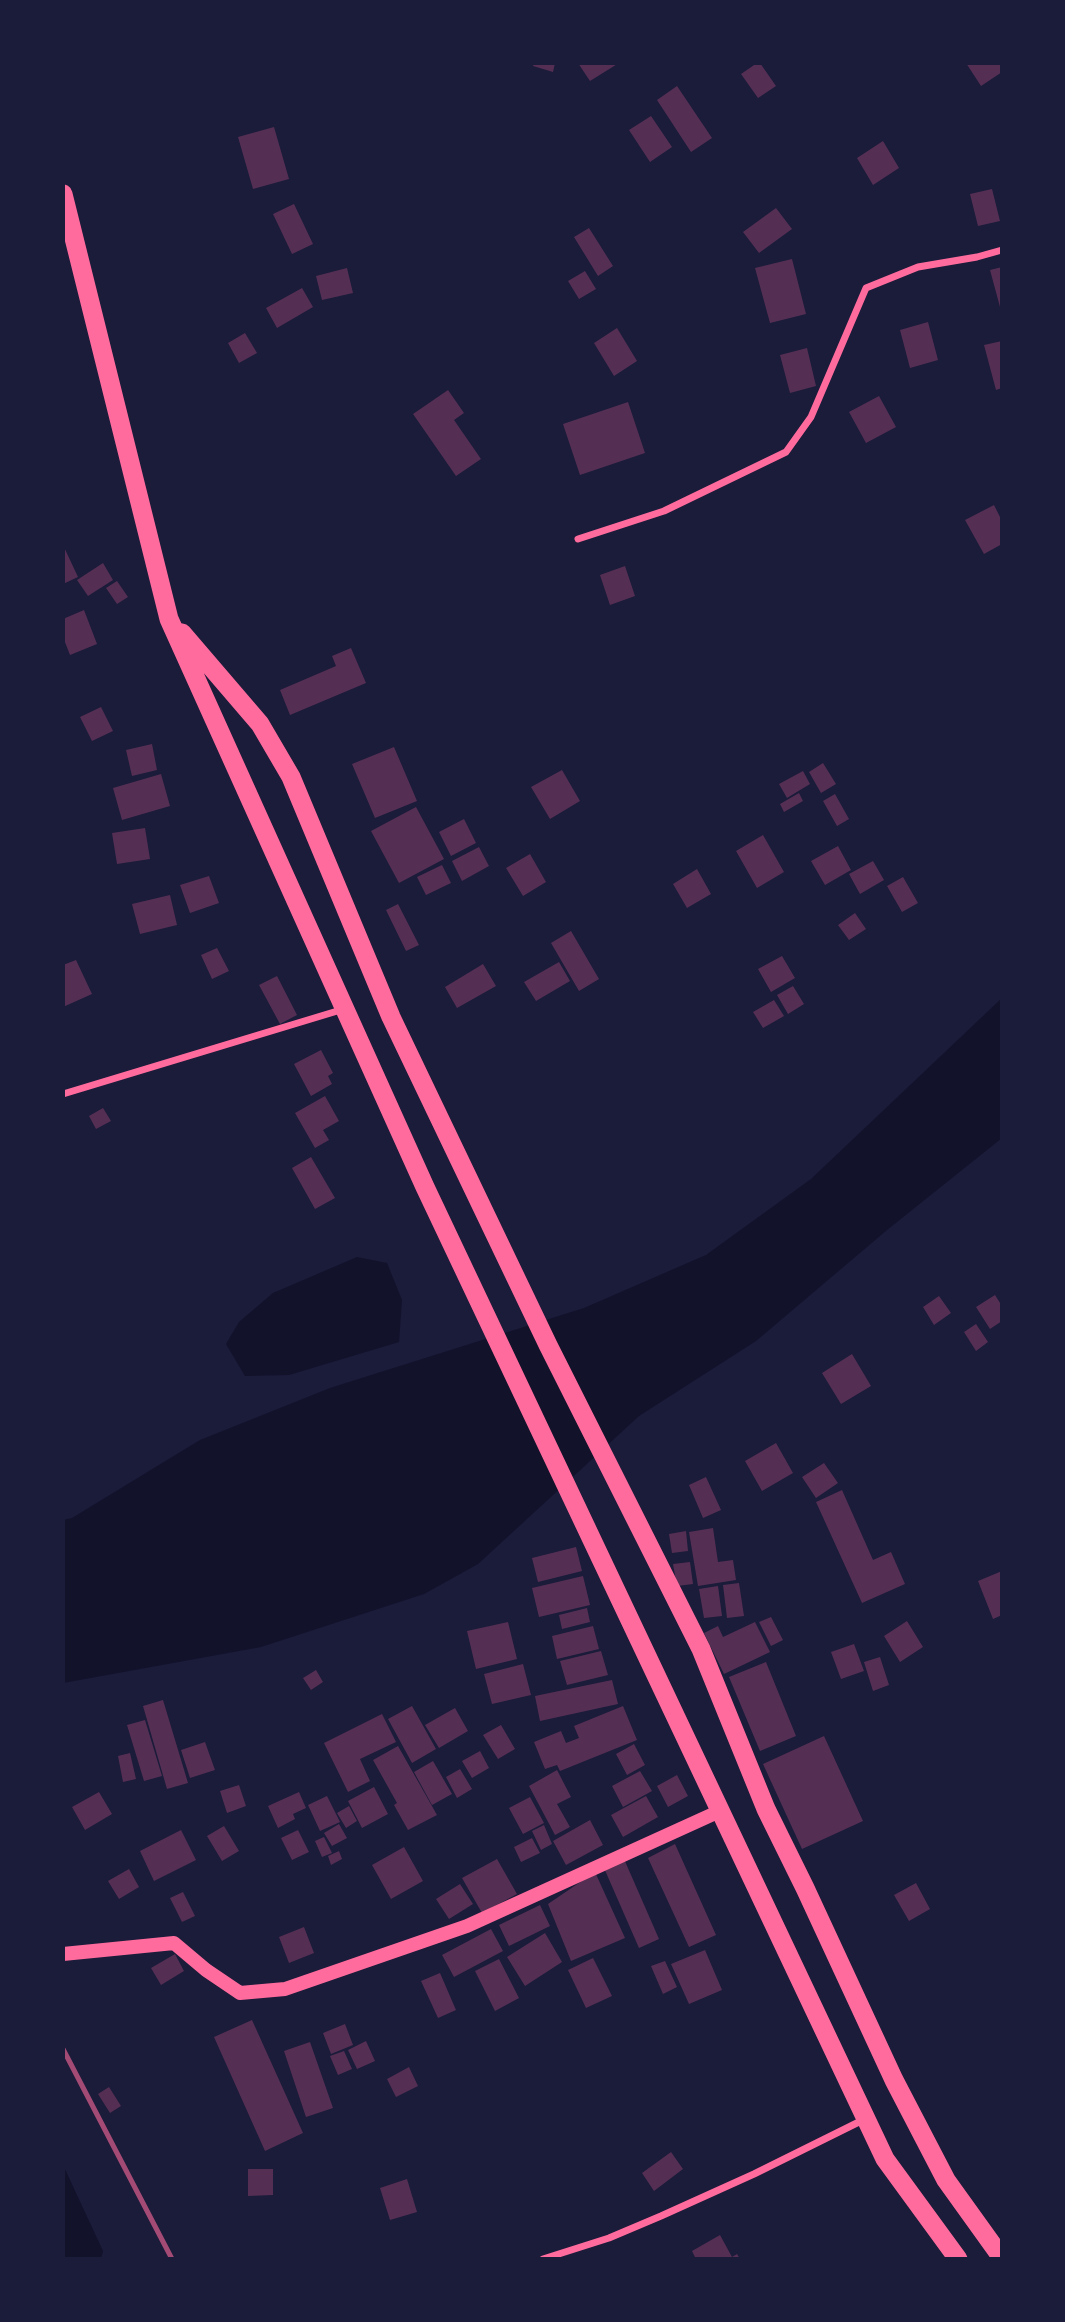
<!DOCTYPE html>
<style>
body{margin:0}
#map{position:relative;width:1065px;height:2322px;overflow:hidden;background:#1b1b3a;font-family:"Exo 2",sans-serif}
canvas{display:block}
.frame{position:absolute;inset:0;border:65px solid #1b1b3a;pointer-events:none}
</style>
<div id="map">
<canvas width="1065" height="2322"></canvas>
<div class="frame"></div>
</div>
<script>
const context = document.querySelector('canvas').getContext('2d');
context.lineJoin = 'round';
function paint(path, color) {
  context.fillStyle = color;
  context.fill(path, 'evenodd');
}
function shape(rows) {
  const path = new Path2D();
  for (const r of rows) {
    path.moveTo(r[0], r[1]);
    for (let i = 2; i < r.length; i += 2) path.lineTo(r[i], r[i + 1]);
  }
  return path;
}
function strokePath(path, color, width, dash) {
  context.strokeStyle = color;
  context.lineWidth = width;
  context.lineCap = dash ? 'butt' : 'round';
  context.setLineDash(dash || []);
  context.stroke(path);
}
paint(shape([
 [1002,998,1002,1138,887,1230,756,1341,639,1416,478,1564,424,1594,261,1647,63,1683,63,1520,72,1518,200,1440,330,1388,584,1308,706,1255,811,1179],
 [357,1257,387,1263,402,1300,399,1342,289,1375,245,1376,226,1344,239,1322,273,1293],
 [63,2165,103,2251,101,2259,63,2259]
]), '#12122b');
paint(shape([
 [534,63,555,63,553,72,533,66],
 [578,63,619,63,590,81],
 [757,63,760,63,776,86,758,98,741,74],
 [966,63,1001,63,1002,72,981,86],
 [677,86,712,138,691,152,657,100],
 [651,116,672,147,650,162,629,130],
 [274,127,289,179,253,189,238,137],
 [883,141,899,168,873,185,857,158],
 [992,189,1000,221,978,226,970,194],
 [294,204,313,244,292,254,273,214],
 [776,208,792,229,759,253,743,232],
 [589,228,613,266,598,276,574,237],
 [792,259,806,314,770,323,755,268],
 [1002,267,1002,306,1000,307,990,270],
 [347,268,353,293,322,300,316,276],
 [585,271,596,289,579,299,568,281],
 [302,288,313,307,277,328,266,308],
 [928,322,938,360,910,368,900,330],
 [617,328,637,361,614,376,594,343],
 [245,333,257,353,239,363,228,343],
 [1002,341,1002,388,996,390,984,345],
 [807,348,816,386,790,393,780,355],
 [448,390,464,413,454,420,481,459,456,476,413,414],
 [879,396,896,427,866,443,849,412],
 [628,402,645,453,580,475,563,424],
 [994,505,1002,521,1002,544,984,554,965,520],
 [63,545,78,577,63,584],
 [103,563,113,580,88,596,77,580],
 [625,566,635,596,610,605,600,575],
 [117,581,128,597,117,604,106,588],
 [84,610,97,644,70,655,63,637,63,619],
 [351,648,366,683,290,715,280,690,336,666,332,656],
 [101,707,113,731,92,741,80,717],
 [152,744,157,770,132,776,126,750],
 [394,747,417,801,375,818,352,764],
 [823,763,836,784,821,793,809,772],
 [562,770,580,801,550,819,531,787],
 [803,771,810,784,787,798,779,784],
 [161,774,170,806,122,820,113,788],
 [799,793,803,801,784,812,780,804],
 [835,794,849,819,837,826,823,801],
 [416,807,444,859,399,883,371,831],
 [464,819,476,843,451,856,439,832],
 [145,828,150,859,117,864,112,833],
 [763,835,784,872,757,888,736,851],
 [838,846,851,870,825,885,811,861],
 [479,847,489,866,462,881,452,861],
 [530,854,546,882,523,896,506,868],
 [873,861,884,880,860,894,849,874],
 [442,865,451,883,426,895,417,877],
 [697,869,711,894,687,908,673,884],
 [209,876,219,903,190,913,180,885],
 [903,877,918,903,902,912,887,886],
 [170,895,177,925,140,934,132,904],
 [398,904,419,945,406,951,386,910],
 [855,913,866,929,849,940,838,925],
 [571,931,599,979,579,991,551,943],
 [217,948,229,971,212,979,201,955],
 [782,956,795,978,771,992,758,969],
 [76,960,92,994,63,1007,63,965],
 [559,962,570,981,536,1001,524,982],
 [483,964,496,986,457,1008,445,987],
 [277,976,297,1015,280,1024,259,985],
 [793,986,804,1004,788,1014,777,995],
 [774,1000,784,1016,763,1028,753,1012],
 [321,1050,333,1073,328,1076,332,1084,311,1096,294,1064],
 [325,1096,339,1121,323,1130,329,1140,315,1148,295,1113],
 [103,1108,111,1121,96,1129,89,1116],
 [311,1157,335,1198,315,1209,292,1168],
 [995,1295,1002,1306,1002,1321,990,1329,976,1307],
 [939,1296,951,1313,934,1325,923,1307],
 [976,1324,988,1342,976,1351,964,1332],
 [852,1354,871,1386,841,1404,822,1373],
 [776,1443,793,1473,762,1491,745,1461],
 [824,1463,838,1483,816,1498,802,1477],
 [706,1477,721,1510,703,1518,689,1485],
 [842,1490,873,1560,891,1552,905,1584,862,1603,816,1502],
 [713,1528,718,1562,733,1560,736,1580,698,1586,689,1532],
 [686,1531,688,1551,672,1553,669,1534],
 [576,1547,582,1571,538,1582,532,1558],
 [690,1562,693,1584,677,1586,673,1564],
 [1002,1571,1002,1615,993,1619,978,1581],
 [583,1576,590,1605,539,1617,532,1588],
 [739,1583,744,1616,727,1618,723,1585],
 [718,1586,722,1616,704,1618,699,1589],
 [587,1608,590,1622,562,1629,559,1615],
 [771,1617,783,1640,771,1646,759,1622],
 [907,1621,923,1647,900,1662,884,1636],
 [508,1622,517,1659,476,1669,467,1631],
 [755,1622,770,1652,724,1674,704,1633,718,1626,723,1637],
 [593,1626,599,1649,557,1659,552,1636],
 [854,1644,864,1671,841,1679,831,1652],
 [601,1651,608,1675,567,1685,560,1661],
 [880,1657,889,1685,873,1691,864,1662],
 [766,1662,796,1736,760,1751,729,1677],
 [523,1664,531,1695,492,1704,484,1674],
 [316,1670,323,1682,311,1690,303,1678],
 [612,1680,618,1704,540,1721,535,1696],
 [163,1700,188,1783,167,1789,143,1706],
 [412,1706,436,1749,412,1763,388,1719],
 [623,1706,637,1740,560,1771,557,1765,545,1769,534,1742,561,1731,566,1743,579,1738,574,1726],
 [455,1708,468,1731,439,1748,425,1725],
 [382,1714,396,1742,360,1759,370,1781,348,1792,324,1743],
 [145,1720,162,1776,144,1781,127,1725],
 [501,1725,515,1749,498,1759,483,1735],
 [824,1736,863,1821,802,1849,763,1764],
 [205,1742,215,1770,190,1778,181,1750],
 [634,1744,645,1765,627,1775,616,1754],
 [398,1746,437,1815,408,1830,394,1805,397,1803,373,1760],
 [480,1751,489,1768,472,1778,462,1761],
 [130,1753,136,1779,123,1782,118,1756],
 [433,1761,452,1794,432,1805,414,1772],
 [460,1769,472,1789,457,1798,446,1777],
 [557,1770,571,1797,557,1804,570,1827,555,1835,529,1786],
 [640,1771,652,1791,623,1807,612,1786],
 [677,1775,688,1796,668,1807,657,1786],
 [239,1785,246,1806,227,1813,220,1791],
 [374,1787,388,1814,362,1828,348,1801],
 [99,1792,112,1814,85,1830,72,1807],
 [299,1792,306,1808,293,1814,295,1819,278,1828,268,1806],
 [327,1796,340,1822,320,1831,308,1805],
 [646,1796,658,1817,623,1837,611,1815],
 [530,1797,544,1823,523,1834,509,1808],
 [349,1806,357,1821,346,1828,337,1813],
 [590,1820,603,1845,566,1865,553,1841],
 [339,1824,347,1838,332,1846,324,1833],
 [544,1825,552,1844,541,1850,532,1831],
 [224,1826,239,1851,222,1861,207,1836],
 [181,1830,196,1860,154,1881,140,1851],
 [298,1830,309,1852,292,1860,281,1838],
 [324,1837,332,1853,322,1857,315,1841],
 [532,1838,540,1853,521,1862,514,1847],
 [675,1844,716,1935,689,1947,648,1858],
 [404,1847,423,1881,391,1899,372,1865],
 [339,1851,342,1859,331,1865,328,1856],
 [497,1859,517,1894,482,1913,462,1878],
 [624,1859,659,1939,639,1948,604,1868],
 [129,1869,139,1887,119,1899,108,1881],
 [595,1872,625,1938,571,1961,548,1904],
 [916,1883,930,1909,909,1921,894,1895],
 [460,1884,473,1904,449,1919,436,1899],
 [183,1892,195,1916,182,1922,170,1898],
 [540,1905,550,1926,509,1946,499,1925],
 [304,1927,314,1953,289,1963,279,1937],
 [491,1929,503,1951,454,1977,442,1955],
 [545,1933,562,1962,525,1986,507,1957],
 [705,1950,722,1990,689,2004,671,1964],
 [175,1954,184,1971,161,1985,151,1968],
 [593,1958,612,1996,586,2008,568,1970],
 [499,1959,519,1998,495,2011,475,1971],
 [665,1961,677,1987,663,1994,651,1966],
 [440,1973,456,2010,438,2018,421,1981],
 [252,2020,303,2133,265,2151,214,2037],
 [345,2024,353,2045,331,2054,323,2033],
 [366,2041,375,2061,357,2069,348,2050],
 [310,2042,333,2108,306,2117,284,2051],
 [344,2051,352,2069,338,2075,330,2056],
 [409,2067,418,2086,396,2097,387,2079],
 [109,2087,121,2106,110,2113,98,2094],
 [671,2152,683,2169,654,2191,642,2173],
 [248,2169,273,2169,273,2195,248,2196],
 [407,2179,417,2212,390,2220,380,2188],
 [720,2235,732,2257,737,2254,740,2259,696,2259,692,2251]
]), '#542f53');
strokePath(shape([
 [578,539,664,511,786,452,811,417,866,288,918,267,977,257,1002,250],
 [63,1094,344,1009],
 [543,2259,609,2238,661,2216,754,2174,865,2119]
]), '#ff6b9d', 7);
strokePath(shape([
 [63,1954,174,1943,206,1970,240,1993,285,1989,467,1926,720,1811]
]), '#ff6b9d', 14);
strokePath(shape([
 [63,194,169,619,425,1187,885,2159,958,2259],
 [182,633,260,724,291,777,391,1017,548,1345,701,1649,766,1809,805,1888,894,2080,946,2180,1002,2258]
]), '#ff6b9d', 19);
strokePath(shape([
 [63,2049,172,2259]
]), '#a44b75', 5);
</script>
